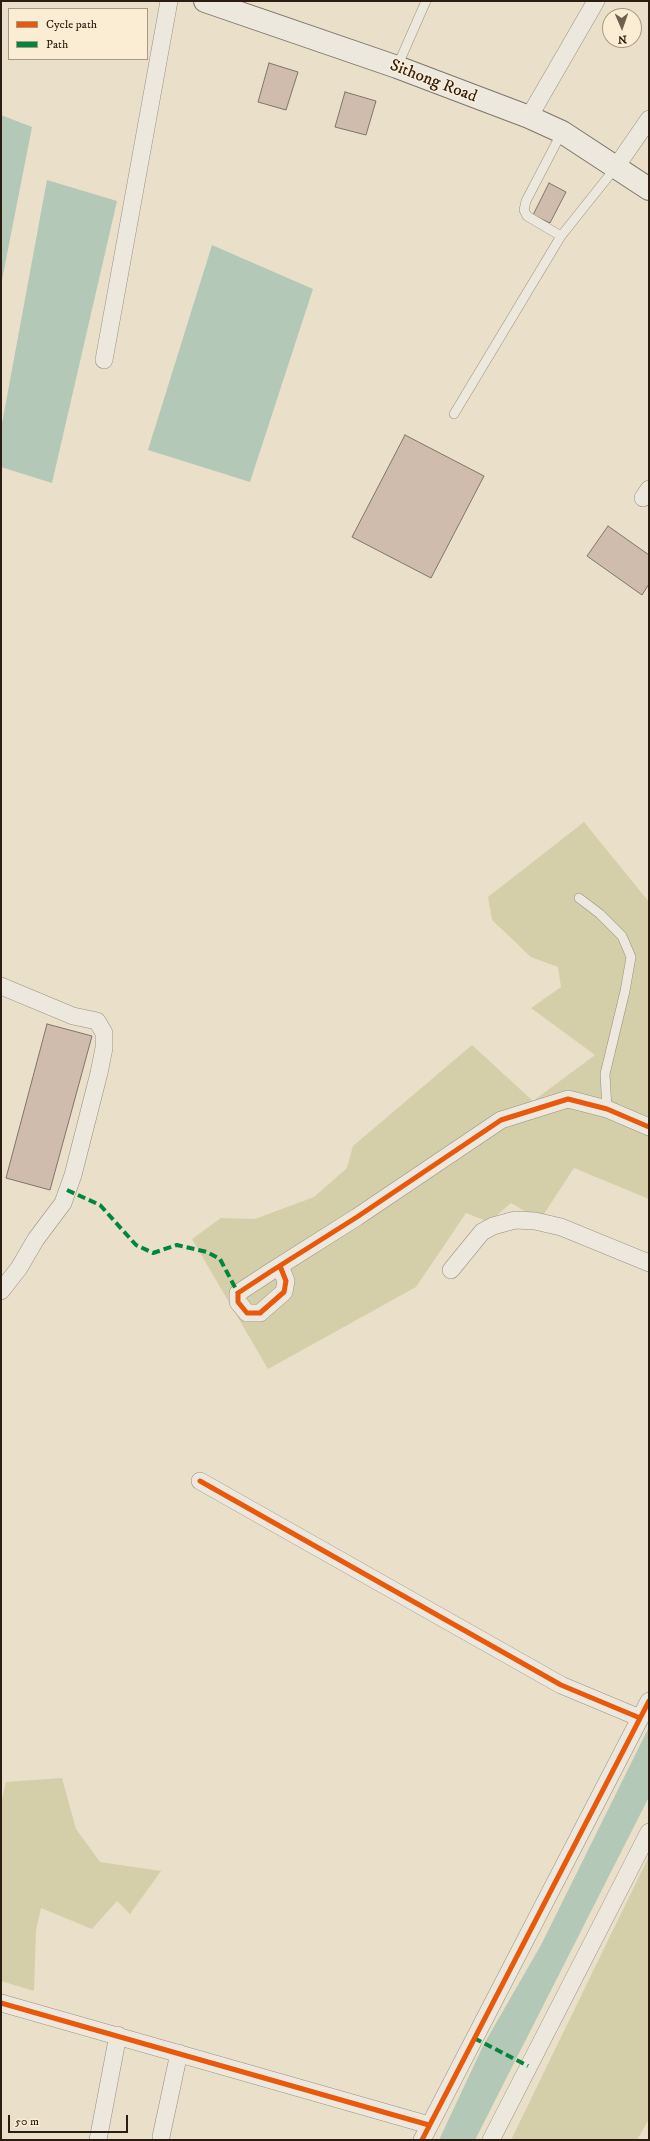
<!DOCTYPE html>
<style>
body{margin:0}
#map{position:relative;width:650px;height:2141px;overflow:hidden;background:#eadfc9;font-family:"IM FELL DW Pica",serif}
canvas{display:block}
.frame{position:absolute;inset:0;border:2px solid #2c1c11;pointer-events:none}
.legend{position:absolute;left:8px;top:8px;width:140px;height:52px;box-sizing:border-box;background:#faedd3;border:1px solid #a89985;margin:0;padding:5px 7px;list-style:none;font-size:12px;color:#2c1c11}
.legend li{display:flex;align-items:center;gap:8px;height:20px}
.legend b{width:20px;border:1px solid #a89985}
.north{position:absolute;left:602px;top:8px;width:40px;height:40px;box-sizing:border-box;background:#faedd3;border:1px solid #a89985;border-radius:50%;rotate:178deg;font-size:11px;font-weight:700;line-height:16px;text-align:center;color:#2c1c11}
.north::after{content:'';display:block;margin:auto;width:14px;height:18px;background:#6e6051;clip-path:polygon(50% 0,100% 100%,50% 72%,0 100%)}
.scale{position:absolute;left:8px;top:2115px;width:120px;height:18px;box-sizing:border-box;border:2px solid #2c1c11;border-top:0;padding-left:5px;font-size:12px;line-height:14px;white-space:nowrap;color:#2c1c11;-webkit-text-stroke:3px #faedd3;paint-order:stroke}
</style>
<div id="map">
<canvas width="650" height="2141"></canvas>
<div class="frame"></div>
<ul class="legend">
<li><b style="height:5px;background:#e8590c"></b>Cycle path</li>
<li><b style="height:5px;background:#00873e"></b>Path</li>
</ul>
<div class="north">N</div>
<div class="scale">50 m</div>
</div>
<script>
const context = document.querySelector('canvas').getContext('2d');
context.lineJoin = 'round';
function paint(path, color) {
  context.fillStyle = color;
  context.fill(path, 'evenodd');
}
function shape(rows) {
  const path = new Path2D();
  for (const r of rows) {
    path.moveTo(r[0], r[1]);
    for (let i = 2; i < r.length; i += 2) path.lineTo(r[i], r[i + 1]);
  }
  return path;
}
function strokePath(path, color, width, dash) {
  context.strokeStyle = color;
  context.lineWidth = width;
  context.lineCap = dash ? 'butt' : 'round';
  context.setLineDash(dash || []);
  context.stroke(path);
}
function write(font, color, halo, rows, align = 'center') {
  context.font = font + ' "IM FELL DW Pica",serif';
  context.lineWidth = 3;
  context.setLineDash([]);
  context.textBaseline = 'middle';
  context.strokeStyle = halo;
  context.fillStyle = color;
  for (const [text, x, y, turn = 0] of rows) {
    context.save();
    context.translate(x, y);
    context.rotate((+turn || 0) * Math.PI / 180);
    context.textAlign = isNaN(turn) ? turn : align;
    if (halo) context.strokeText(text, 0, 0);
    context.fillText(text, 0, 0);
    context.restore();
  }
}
paint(shape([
 [584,822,649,902,649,1199,574,1168,540,1220,511,1203,489,1222,466,1213,416,1287,268,1369,192,1239,221,1218,255,1219,314,1197,347,1168,353,1146,472,1045,533,1101,595,1055,531,1008,561,987,558,967,531,957,492,920,488,897],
 [62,1778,76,1829,100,1862,161,1871,130,1914,117,1901,92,1929,41,1908,36,1930,34,1991,1,1981,1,1803,6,1782],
 [649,1856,649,2119,637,2140,511,2140]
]), '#d4cfa8');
paint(shape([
 [1,115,32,127,1,285],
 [47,180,117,201,52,483,1,467,1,429],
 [212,245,313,289,250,482,148,450],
 [649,1727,649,1797,475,2140,439,2140,484,2044,541,1945]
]), '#b4c8b8');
const building = shape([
 [269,63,298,72,286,110,258,102,269,63],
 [345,92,376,101,366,135,335,127,345,92],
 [549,183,566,192,550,223,533,215,549,183],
 [405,435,484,476,431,578,352,537,405,435],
 [608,526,649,555,649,584,642,595,587,556,608,526],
 [47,1024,92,1036,50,1190,6,1178,47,1024]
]);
paint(building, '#cfbcac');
strokePath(building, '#7d7569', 1);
const service = shape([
 [397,67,426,1],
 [561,236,527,216,524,210,526,201,562,132],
 [454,414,561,236,616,167],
 [579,898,600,914,622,936,631,957,625,991,605,1074,607,1109]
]);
const minor = shape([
 [529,117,596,1],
 [616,167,649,119],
 [104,360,169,1],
 [643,498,649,489],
 [1,986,73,1016,97,1021,104,1033,104,1048,99,1073,73,1175,63,1203,36,1239,19,1268,1,1291],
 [280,1266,286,1281,284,1292,260,1313,247,1313,238,1302,238,1293,270,1272,357,1217,501,1120,568,1099,607,1109,649,1127],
 [451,1270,482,1232,493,1226,515,1220,535,1221,561,1227,649,1263],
 [200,1481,561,1685,640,1718],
 [1,2003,429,2125],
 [161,2137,179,2053],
 [98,2140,118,2035],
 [422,2140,649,1701],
 [491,2140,649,1832]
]);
const secondary = shape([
 [205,1,397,67,529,117,562,132,649,189]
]);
strokePath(service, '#988f82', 10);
strokePath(minor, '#988f82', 18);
strokePath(secondary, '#7d7569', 24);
strokePath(service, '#ede8dd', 9);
strokePath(minor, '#ede8dd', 17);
strokePath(secondary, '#ede8dd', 22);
strokePath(shape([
 [67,1190,100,1205,136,1245,153,1253,177,1245,207,1252,220,1259,238,1293],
 [474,2038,528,2066]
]), '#00873e', 4, [8, 4]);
strokePath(shape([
 [280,1266,286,1281,284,1292,260,1313,247,1313,238,1302,238,1293,270,1272,357,1217,501,1120,568,1099,607,1109,649,1127],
 [200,1481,561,1685,640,1718],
 [1,2003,429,2125],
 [422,2140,649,1701]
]), '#e8590c', 5);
write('17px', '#2c1c11', '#faedd3', [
 ["Sithong Road",433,82,21]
]);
</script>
